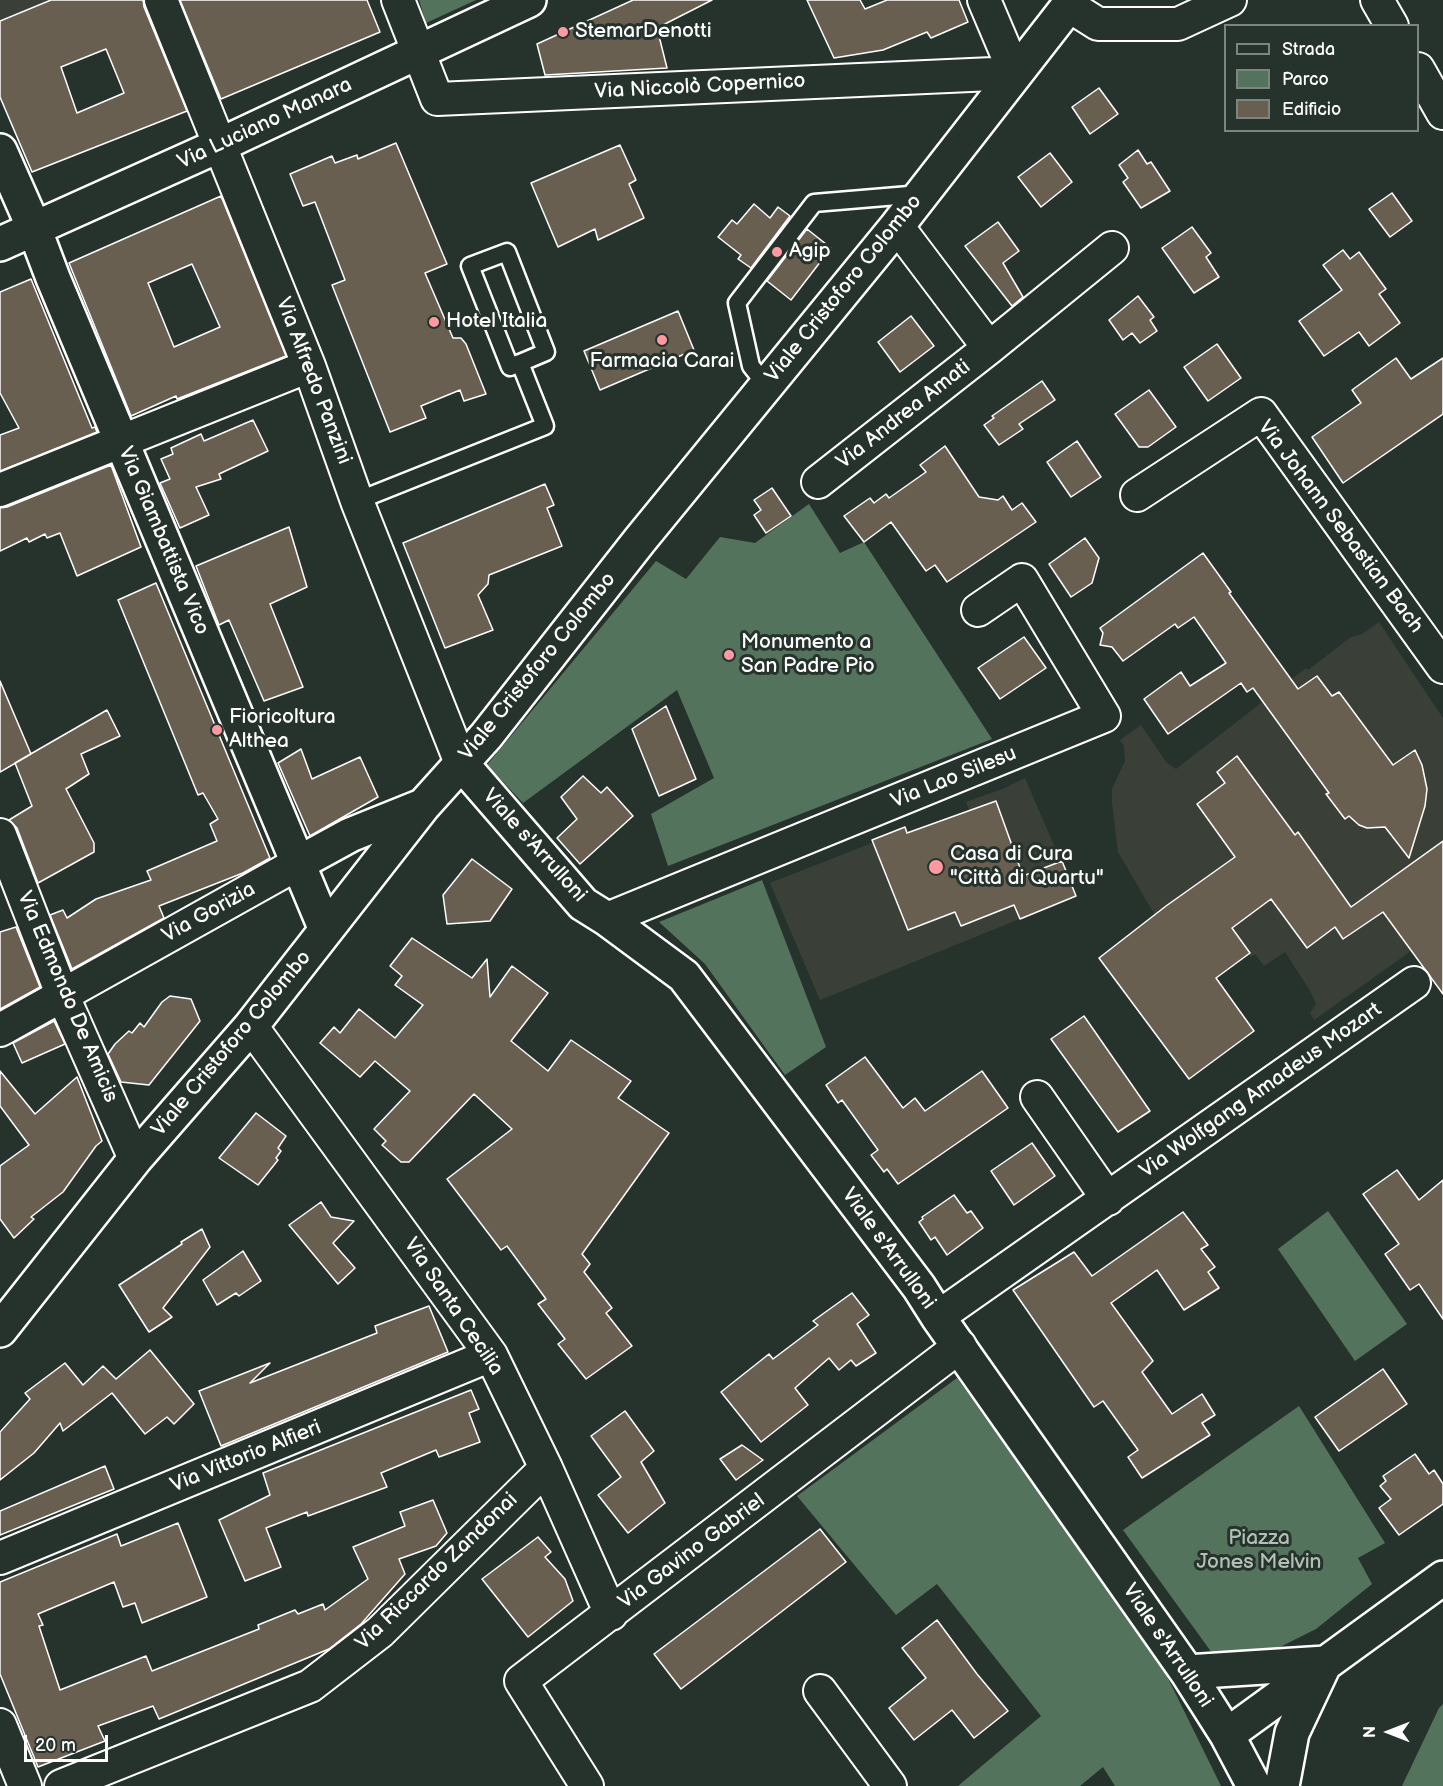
<!DOCTYPE html>
<meta charset="utf-8">
<style>
body{margin:0}
#map{position:relative;width:1443px;height:1786px;overflow:hidden;background:#26332d;font-family:"Balsamiq Sans",sans-serif}
canvas{display:block}
.legend{position:absolute;left:1224px;top:24px;width:195px;height:108px;box-sizing:border-box;background:#26332d;border:2px solid #7d8581;margin:0;padding:8px 10px;list-style:none;font-size:18px;color:#fff}
.legend li{display:flex;align-items:center;gap:12px;height:30px}
.legend b{width:30px;border:2px solid #7d8581}
.north{position:absolute;left:1359px;top:1702px;width:60px;height:60px;-webkit-text-stroke:4px #26332d;paint-order:stroke;rotate:270deg;font-size:16px;font-weight:700;line-height:24px;text-align:center;color:#fff}
.north::after{content:'';display:block;margin:auto;width:21px;height:27px;background:#fff;clip-path:polygon(50% 0,100% 100%,50% 72%,0 100%)}
.scale{position:absolute;left:24px;top:1735px;width:84px;height:27px;box-sizing:border-box;border:3px solid #fff;border-top:0;padding-left:8px;font-size:18px;line-height:21px;white-space:nowrap;color:#fff;-webkit-text-stroke:4px #26332d;paint-order:stroke}
</style>
<div id="map">
<canvas width="1443" height="1786"></canvas>
<ul class="legend">
<li><b style="height:8px;background:#26332d"></b>Strada</li>
<li><b style="height:16px;background:#54735c"></b>Parco</li>
<li><b style="height:16px;background:#685f51"></b>Edificio</li>
</ul>
<div class="north">N</div>
<div class="scale">20 m</div>
</div>
<script>
const context = document.querySelector('canvas').getContext('2d');
context.lineJoin = 'round';
function paint(path, color) {
  context.fillStyle = color;
  context.fill(path, 'evenodd');
}
function shape(rows) {
  const path = new Path2D();
  for (const r of rows) {
    path.moveTo(r[0], r[1]);
    for (let i = 2; i < r.length; i += 2) path.lineTo(r[i], r[i + 1]);
  }
  return path;
}
function strokePath(path, color, width, dash) {
  context.strokeStyle = color;
  context.lineWidth = width;
  context.lineCap = dash ? 'butt' : 'round';
  context.setLineDash(dash || []);
  context.stroke(path);
}
function write(font, color, halo, rows, align = 'center') {
  context.font = font + ' "Balsamiq Sans",sans-serif';
  context.lineWidth = 6;
  context.setLineDash([]);
  context.textBaseline = 'middle';
  context.strokeStyle = halo;
  context.fillStyle = color;
  for (const [text, x, y, turn = 0] of rows) {
    context.save();
    context.translate(x, y);
    context.rotate((+turn || 0) * Math.PI / 180);
    context.textAlign = isNaN(turn) ? turn : align;
    if (halo) context.strokeText(text, 0, 0);
    context.fillText(text, 0, 0);
    context.restore();
  }
}
paint(shape([
 [0,0,51,0,0,21],
 [1379,622,1443,718,1443,841,1370,893,1411,951,1314,1020,1310,1013,1316,1004,1309,989,1285,952,1264,966,1255,954,1251,957,1230,925,1155,915,1118,852,1112,802,1112,789,1125,761,1124,746,1120,740,1141,725,1166,762,1176,769,1306,668,1308,670,1351,637,1362,634],
 [1025,778,1076,896,820,1000,770,883,872,843,872,840,905,827,907,832,969,810,966,802,1005,788]
]), '#3a4038');
paint(shape([
 [419,0,476,0,426,23],
 [809,504,840,553,864,542,992,739,668,866,651,814,714,778,677,690,523,803,487,765,656,561,686,579,720,537,755,543],
 [762,880,826,1047,785,1075,705,964,659,922],
 [1328,1211,1407,1324,1355,1361,1278,1249],
 [957,1378,1160,1662,1221,1786,1115,1786,1103,1767,1080,1786,958,1786,1041,1716,937,1584,896,1615,797,1496],
 [1299,1406,1385,1543,1358,1558,1372,1584,1316,1629,1276,1649,1212,1653,1123,1530],
 [1443,1704,1443,1786,1402,1786,1439,1708]
]), '#54735c');
const building = shape([
 [51,0,143,0,144,7,187,111,32,172,0,97,0,21,51,0],
 [106,49,124,93,77,113,61,67,106,49],
 [180,0,367,0,380,32,221,99,180,0],
 [633,0,712,0,657,28,667,68,545,75,537,44,633,0],
 [807,0,860,0,865,9,887,0,959,0,968,22,931,38,927,32,883,50,834,58,807,0],
 [1099,88,1118,114,1090,134,1072,107,1099,88],
 [396,143,447,264,425,273,453,338,461,338,466,344,486,394,464,401,460,390,421,406,426,418,390,432,332,285,345,280,315,202,303,206,290,174,332,156,335,163,357,155,358,159,396,143],
 [620,145,636,180,629,184,644,218,598,240,595,229,558,247,531,183,620,145],
 [1138,150,1147,164,1151,162,1170,191,1141,208,1123,182,1128,178,1119,165,1138,150],
 [1050,153,1072,182,1041,207,1018,177,1050,153],
 [1392,193,1412,221,1390,237,1369,209,1392,193],
 [221,196,286,356,177,399,176,396,131,416,69,263,221,196],
 [192,264,220,327,174,347,148,283,192,264],
 [754,204,770,218,778,207,790,216,751,268,738,259,741,255,718,237,732,220,737,224,754,204],
 [998,222,1019,251,1003,263,1023,297,1012,306,965,246,998,222],
 [1192,227,1211,253,1206,257,1219,277,1194,293,1162,248,1192,227],
 [807,229,831,248,791,300,767,281,807,229],
 [1343,250,1350,259,1359,252,1386,289,1379,294,1400,323,1369,346,1359,332,1324,356,1299,321,1342,290,1323,265,1343,250],
 [31,279,92,428,95,427,97,432,0,471,0,435,19,428,0,393,0,292,31,279],
 [1138,296,1154,317,1150,320,1157,331,1140,343,1132,333,1123,340,1109,320,1138,296],
 [678,311,694,350,600,390,584,351,678,311],
 [911,316,934,346,900,372,878,342,911,316],
 [1217,344,1241,378,1208,401,1184,367,1217,344],
 [1396,358,1411,379,1443,358,1443,414,1343,483,1312,437,1361,403,1352,390,1396,358],
 [1042,381,1055,400,1019,424,1023,429,999,445,984,425,994,418,992,416,1042,381],
 [1149,390,1176,427,1148,447,1139,447,1115,414,1149,390],
 [253,420,268,451,219,474,221,479,196,487,209,515,180,528,160,483,170,479,161,459,173,454,171,448,201,434,204,441,253,420],
 [1077,441,1101,477,1071,497,1047,462,1077,441],
 [945,446,979,497,998,500,1003,496,1012,510,1022,503,1036,522,947,582,935,565,926,571,891,522,864,542,844,516,870,498,874,503,886,494,889,498,926,472,920,465,945,446],
 [111,465,141,547,77,576,60,533,47,538,45,534,29,542,27,538,0,551,0,508,7,507,111,465],
 [545,484,554,505,547,508,562,546,489,575,488,584,478,595,493,630,445,648,403,543,545,484],
 [772,488,791,516,766,533,754,515,761,510,754,500,772,488],
 [289,527,307,587,270,604,303,687,264,701,229,620,219,625,196,566,289,527],
 [1085,538,1099,558,1092,583,1071,597,1049,564,1085,538],
 [1203,553,1231,592,1229,593,1298,689,1317,676,1332,696,1339,692,1393,765,1415,750,1422,765,1427,789,1425,806,1409,858,1385,827,1367,828,1359,825,1349,816,1345,819,1326,794,1329,793,1253,688,1247,692,1241,683,1168,734,1144,699,1181,672,1190,686,1226,663,1194,617,1178,628,1175,624,1123,661,1112,647,1100,645,1103,633,1100,628,1203,553],
 [156,583,270,858,243,873,159,906,164,918,72,969,50,915,63,910,67,918,96,899,151,880,147,871,217,841,210,824,218,819,203,793,198,795,118,600,156,583],
 [1024,637,1046,668,1000,699,978,668,1024,637],
 [0,681,31,754,0,772,0,681],
 [666,706,696,779,659,796,632,729,666,706],
 [107,710,120,736,81,754,89,774,66,789,94,843,94,852,38,883,17,828,9,820,32,806,15,763,107,710],
 [301,749,312,779,360,757,378,797,310,836,278,763,301,749],
 [1237,756,1295,835,1298,832,1351,907,1443,841,1443,994,1383,912,1343,939,1335,927,1307,948,1271,899,1232,928,1250,953,1216,978,1254,1031,1189,1079,1099,958,1166,906,1235,857,1197,804,1225,783,1217,772,1237,756],
 [583,776,601,793,607,787,633,816,580,864,557,838,577,819,561,797,583,776],
 [996,801,1023,876,1062,861,1076,896,1020,919,1014,905,961,926,955,912,908,930,872,840,905,827,907,833,996,801],
 [472,859,512,889,490,921,447,924,443,895,472,859],
 [16,927,40,987,0,1009,0,932,16,927],
 [412,938,472,978,487,959,490,997,512,966,548,993,511,1041,548,1071,571,1040,631,1081,618,1098,669,1133,582,1254,590,1264,584,1272,612,1308,606,1313,632,1346,586,1379,558,1344,565,1339,538,1304,546,1299,507,1246,501,1250,447,1179,512,1129,474,1094,409,1162,401,1162,382,1145,386,1141,374,1129,410,1091,375,1061,360,1077,320,1043,334,1027,340,1033,359,1009,395,1038,423,1005,395,985,402,976,390,966,412,938],
 [170,996,191,999,200,1021,149,1085,121,1082,108,1054,115,1044,129,1031,132,1033,140,1023,144,1027,162,1002,170,996],
 [1084,1016,1150,1111,1118,1132,1051,1039,1084,1016],
 [54,1021,65,1044,22,1063,13,1043,54,1021],
 [865,1057,903,1108,915,1098,925,1111,982,1071,1008,1108,898,1184,887,1169,884,1172,871,1155,878,1150,842,1100,838,1103,826,1085,865,1057],
 [0,1071,35,1114,77,1077,102,1141,96,1146,63,1192,31,1217,34,1219,14,1238,0,1219,0,1166,29,1145,0,1106,0,1071],
 [256,1113,286,1136,278,1148,281,1151,276,1158,278,1160,258,1185,219,1158,256,1113],
 [1032,1143,1055,1176,1014,1205,991,1171,1032,1143],
 [1397,1170,1419,1200,1443,1180,1443,1319,1419,1284,1410,1290,1385,1254,1399,1244,1363,1194,1397,1170],
 [954,1195,967,1213,971,1211,983,1228,947,1255,935,1237,931,1240,919,1222,923,1219,922,1217,954,1195],
 [321,1202,331,1217,354,1221,333,1243,355,1268,338,1284,289,1225,321,1202],
 [1183,1212,1208,1245,1201,1249,1215,1267,1208,1272,1219,1288,1184,1310,1157,1270,1111,1303,1153,1361,1142,1372,1172,1414,1202,1394,1215,1415,1202,1423,1210,1435,1142,1478,1128,1457,1138,1450,1103,1401,1094,1407,1013,1290,1074,1252,1092,1276,1183,1212],
 [202,1229,210,1247,163,1308,172,1317,149,1332,119,1285,182,1244,181,1242,202,1229],
 [243,1251,261,1281,239,1296,236,1293,217,1305,203,1280,243,1251],
 [852,1293,869,1315,857,1324,876,1353,856,1366,851,1360,839,1370,829,1358,795,1388,808,1405,761,1442,721,1392,769,1354,773,1359,818,1325,813,1321,852,1293],
 [429,1306,448,1352,221,1446,199,1391,270,1363,250,1383,377,1333,375,1326,429,1306],
 [150,1350,194,1404,174,1424,167,1417,145,1434,112,1393,63,1431,60,1423,34,1453,0,1480,0,1432,30,1399,25,1393,65,1363,83,1385,103,1366,116,1379,150,1350],
 [1383,1369,1407,1404,1339,1451,1315,1417,1383,1369],
 [471,1390,479,1409,469,1413,480,1442,439,1457,436,1450,381,1473,387,1487,308,1516,307,1512,266,1528,281,1567,245,1581,219,1520,270,1495,263,1473,471,1390],
 [625,1411,654,1451,641,1462,665,1503,628,1533,598,1495,621,1477,591,1436,625,1411],
 [742,1445,763,1460,736,1480,720,1459,742,1445],
 [1415,1454,1429,1474,1434,1470,1443,1484,1443,1504,1399,1535,1379,1508,1391,1499,1380,1486,1386,1481,1383,1476,1415,1454],
 [105,1466,114,1489,0,1535,0,1511,105,1466],
 [433,1500,447,1533,436,1546,399,1559,405,1574,361,1624,329,1649,159,1719,153,1706,98,1726,105,1741,38,1767,0,1674,0,1582,117,1534,121,1546,178,1523,207,1597,142,1623,135,1603,123,1607,114,1582,38,1614,43,1625,39,1626,60,1690,146,1656,152,1671,259,1629,258,1625,295,1610,298,1614,323,1604,325,1610,368,1579,353,1547,405,1526,400,1512,433,1500],
 [820,1529,846,1562,681,1689,654,1654,820,1529],
 [538,1537,551,1552,545,1557,565,1579,573,1601,528,1637,482,1579,538,1537],
 [937,1620,977,1674,1008,1711,974,1738,952,1710,914,1740,889,1708,926,1678,902,1648,937,1620]
]);
paint(building, '#685f51');
strokePath(building, '#fff', 1.5);
const lane = shape([
 [766,385,751,366,737,303,814,203,921,194],
 [357,501,545,426,520,363,546,352,507,252,470,266,510,367,520,363]
]);
const street = shape([
 [161,0,309,366,357,501,461,763],
 [398,0,437,99,1015,73,984,0],
 [1377,0,1392,26],
 [1068,5,1098,24,1178,24,1230,0],
 [1418,69,1443,113],
 [897,226,989,348],
 [818,482,989,348,1112,248],
 [0,490,309,366],
 [1137,495,1261,414,1443,667],
 [0,835,62,994,135,1159],
 [607,919,1104,716,1022,580,978,610],
 [251,1026,491,1355,546,1468,611,1614],
 [0,1030,297,864],
 [1037,1097,1108,1199],
 [938,1317,1414,983],
 [0,1558,491,1355],
 [820,1691,890,1786],
 [0,1725,25,1786],
 [61,1786,310,1686,380,1632,546,1468],
 [587,1786,521,1681,960,1346]
]);
const secondary = shape([
 [0,151,34,228,53,278,326,930],
 [0,244,220,145,529,0],
 [461,763,583,904,607,919,684,976,919,1287,938,1317,1187,1672,1227,1735,1254,1786],
 [297,864,350,835,422,806],
 [0,1330,135,1159,251,1026,423,806,486,736,640,540,897,226,1073,0],
 [1187,1672,1325,1663,1292,1733,1282,1786],
 [1227,1735,1443,1578]
]);
strokePath(lane, '#fff', 21);
strokePath(street, '#fff', 36);
strokePath(secondary, '#fff', 38);
strokePath(lane, '#26332d', 16);
strokePath(street, '#26332d', 32);
strokePath(secondary, '#26332d', 33);
for (const [x, y, r, color] of [
 [563,32,6,"#ff9aa2"],
 [777,252,6,"#ff9aa2"],
 [434,322,6,"#ff9aa2"],
 [662,340,6,"#ff9aa2"],
 [729,655,6,"#ff9aa2"],
 [217,730,6,"#ff9aa2"],
 [936,867,8,"#ff9aa2"]
]) {
  const dot = new Path2D();
  dot.arc(x, y, r, 0, 2 * Math.PI);
  context.fillStyle = color;
  context.fill(dot);
  strokePath(dot, '#26332d', 2);
}
write('21px', '#fff', '#26332d', [
 ["StemarDenotti",575,32],
 ["Agip",789,252],
 ["Hotel Italia",446,322],
 ["Farmacia Carai",662,362,"center"],
 ["Monumento a",741,643],
 ["San Padre Pio",741,667],
 ["Fioricoltura",229,718],
 ["Althea",229,742],
 ["Casa di Cura",950,855],
 ["\"Città di Quartu\"",950,879]
], 'left');
write('21px', '#fff', '#26332d', [
 ["Via Niccolò Copernico",700,87,-3],
 ["Via Luciano Manara",265,124,-25],
 ["Viale Cristoforo Colombo",844,289,-51],
 ["Via Alfredo Panzini",313,381,69],
 ["Via Andrea Amati",904,415,-38],
 ["Via Johann Sebastian Bach",1340,527,53],
 ["Via Giambattista Vico",163,541,67],
 ["Viale Cristoforo Colombo",538,667,-51],
 ["Via Lao Silesu",954,778,-22],
 ["Viale s'Arrulloni",534,846,48],
 ["Via Gorizia",209,913,-29],
 ["Via Edmondo De Amicis",67,997,67],
 ["Viale Cristoforo Colombo",232,1044,-50],
 ["Via Wolfgang Amadeus Mozart",1261,1091,-35],
 ["Viale s'Arrulloni",888,1249,54],
 ["Via Santa Cecilia",453,1307,56],
 ["Via Vittorio Alfieri",246,1457,-22],
 ["Via Gavino Gabriel",692,1552,-37],
 ["Via Riccardo Zandonai",437,1572,-44],
 ["Viale s'Arrulloni",1167,1646,56]
]);
write('21px', '#b2c0b6', '#26332d', [
 ["Piazza",1259,1539],
 ["Jones Melvin",1259,1563]
]);
</script>
